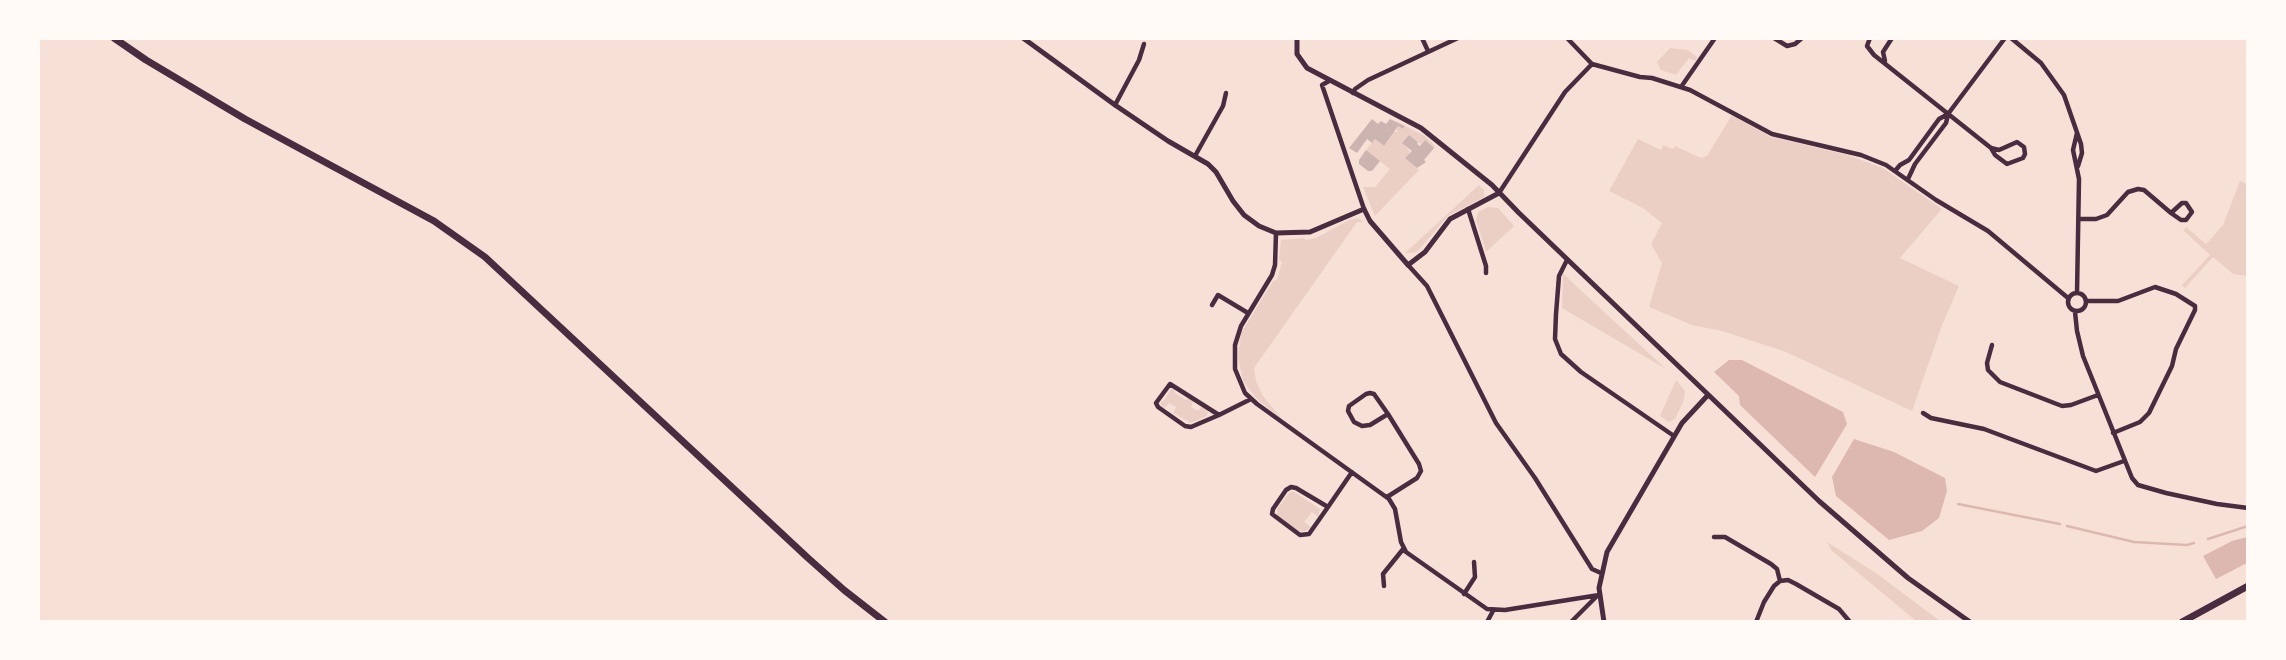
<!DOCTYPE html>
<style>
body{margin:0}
#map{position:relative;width:2286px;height:660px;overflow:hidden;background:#f7e1d7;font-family:"Noto Sans",sans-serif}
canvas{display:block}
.frame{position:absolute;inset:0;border:40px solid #fffaf5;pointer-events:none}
</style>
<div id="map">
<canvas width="2286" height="660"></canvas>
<div class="frame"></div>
</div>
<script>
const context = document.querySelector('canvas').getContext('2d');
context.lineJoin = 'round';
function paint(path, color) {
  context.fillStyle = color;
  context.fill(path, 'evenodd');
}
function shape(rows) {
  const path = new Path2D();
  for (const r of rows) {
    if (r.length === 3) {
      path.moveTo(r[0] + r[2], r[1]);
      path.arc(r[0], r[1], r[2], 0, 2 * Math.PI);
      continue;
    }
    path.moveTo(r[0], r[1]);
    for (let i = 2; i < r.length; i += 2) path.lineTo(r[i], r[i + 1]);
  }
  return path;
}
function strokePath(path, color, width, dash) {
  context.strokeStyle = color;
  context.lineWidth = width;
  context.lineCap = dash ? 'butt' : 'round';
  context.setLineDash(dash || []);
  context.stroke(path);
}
paint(shape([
 [1670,48,1688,50,1697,57,1695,61,1689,58,1676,75,1661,70,1657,62],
 [1732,115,1771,137,1848,155,1883,168,1942,209,1900,258,1959,286,1942,325,1912,411,1786,352,1722,331,1692,325,1649,307,1662,263,1651,244,1662,223,1643,208,1609,191,1638,139,1661,150,1663,145,1673,149,1675,146,1701,158,1707,156],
 [1398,126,1403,129,1405,126,1425,136,1435,146,1434,148,1425,140,1421,144,1409,135,1403,142,1410,152,1406,158,1419,170,1375,216,1363,187,1375,187,1390,169,1366,150,1375,139,1384,146,1393,132,1398,132,1396,129],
 [2240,181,2247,184,2247,276,2233,274,2213,257,2185,288,2182,285,2210,255,2183,230,2186,227,2206,244,2223,225],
 [1479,185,1484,190,1484,197,1448,216,1417,252,1405,253],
 [1488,207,1498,208,1514,226,1486,252,1476,220,1478,212],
 [1358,218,1363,222,1357,222,1254,368,1256,381,1263,396,1283,420,1257,399,1243,381,1238,357,1241,333,1273,281,1277,280,1282,262,1279,260,1281,240,1304,238,1306,240,1316,238,1349,220],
 [1563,273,1574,284,1666,369,1562,308],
 [1676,380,1685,391,1684,400,1675,419,1669,422,1660,416],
 [1171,389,1174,389,1175,393,1186,400,1188,398,1193,402,1191,407,1198,411,1201,407,1208,410,1207,416,1191,423,1173,413,1176,407,1169,403,1165,408,1161,406,1161,401,1163,402],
 [1293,491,1320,509,1318,517,1312,512,1304,522,1311,527,1306,531,1299,531,1278,517,1277,513,1277,509,1289,493],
 [1827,542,1876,573,1940,621,1916,621,1831,550]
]), '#ebcfc5');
paint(shape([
 [1729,360,1742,360,1843,412,1847,424,1815,477,1740,405,1739,396,1714,372],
 [1854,439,1894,452,1945,478,1947,491,1939,518,1922,531,1889,540,1836,496,1832,477],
 [2247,537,2247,563,2216,579,2203,556,2232,541]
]), '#dcb8b0');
strokePath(shape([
 [1958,504,2060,524],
 [2067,526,2134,542,2187,545,2194,543],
 [2208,539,2248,526]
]), '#dcb8b0', 2.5);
paint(shape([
 [1372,119,1378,124,1381,121,1386,124,1390,119,1405,126,1403,129,1398,126,1384,146,1375,139,1372,143,1367,139,1357,153,1349,148],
 [1409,135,1418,142,1417,144,1420,146,1425,140,1434,148,1424,160,1426,162,1417,168,1405,158,1412,151,1402,143],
 [1366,150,1380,161,1372,171,1368,171,1359,164,1359,160]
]), '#ccb4b1');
strokePath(shape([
 [1422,38,1428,51],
 [1567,38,1592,64,1640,77,1652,78,1690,90,1772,134,1861,155,1886,165,1936,200,1988,231,2068,298],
 [1774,38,1787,46,1795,44,1802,38],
 [1870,38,1867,46,1874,55,1991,148,1995,155,2007,164,2023,158,2025,154,2024,147,2017,142,1999,150,1991,148],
 [2011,38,2041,63,2064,95,2081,144,2082,153,2078,166],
 [1885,61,1883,52,1892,38],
 [1329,81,1322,85,1364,209],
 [1681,87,1715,38],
 [1353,93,1355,89,1368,80,1458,38],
 [1115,105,1139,60,1144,44],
 [1195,156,1223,106,1226,93],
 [1895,171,1900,165,1909,160,1939,119,1948,114,2005,38],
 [1908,179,1915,164,1946,123,1948,115],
 [1499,193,1565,92,1592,64],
 [1468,209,1486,266,1486,273],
 [2079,219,2096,219,2107,215,2128,192,2138,189,2144,190,2171,213,2181,220,2186,220,2192,212,2186,203,2182,203,2171,213],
 [1276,233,1275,265,1272,275,1241,326,1235,345,1235,369,1245,393,1257,404,1389,499,1395,509,1401,542,1406,552,1487,609,1505,610,1599,595],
 [1567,260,1559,276,1556,314,1555,339,1561,354,1581,372,1674,436],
 [1408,265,1427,286,1496,423,1535,478,1592,569,1601,573],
 [2077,302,9],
 [2077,293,2079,179,2073,150,2077,133],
 [2086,301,2118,301,2155,287,2176,294,2195,306,2195,310,2176,349,2172,366,2149,413,2140,422,2113,433],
 [1212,305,1218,295,1248,313],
 [2075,312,2077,331,2083,356,2132,478,2138,485,2166,493,2217,504,2248,508],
 [1992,345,1987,363,1988,370,2000,382,2062,406,2071,405,2098,395],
 [1923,413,1931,418,1984,429,2096,471,2124,461],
 [1219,415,1170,384,1156,403,1158,407,1185,426,1191,427,1219,415,1251,399],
 [1387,497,1417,478,1421,471,1419,464,1388,414,1374,394,1370,393,1366,394,1349,406,1348,411,1354,422,1362,426,1370,425,1388,414],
 [1328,507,1296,488,1291,487,1286,490,1273,509,1272,514,1300,535,1309,534,1328,507,1352,472],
 [1714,537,1725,537,1771,564,1777,569,1780,581,1788,580,1796,584,1839,609,1850,622],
 [1384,586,1383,574,1404,548],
 [1464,594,1475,577,1474,562],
 [1487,622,1493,611],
 [1571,622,1598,595],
 [1756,622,1764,602,1774,586,1780,581]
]), '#4a2c40', 4.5);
strokePath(shape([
 [1023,38,1115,105,1168,141,1208,164,1216,172,1233,201,1244,215,1259,226,1276,233,1310,232,1364,209,1370,221,1408,265,1425,252,1450,219,1499,193],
 [1297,38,1297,54,1307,68,1421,128,1492,185,1519,213,1819,501,1908,578,1970,622],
 [1604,622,1599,588,1607,552,1682,423,1708,395]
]), '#4a2c40', 5);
strokePath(shape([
 [114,38,146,60,245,119,434,221,485,257,808,558,844,590,885,622]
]), '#4a2c40', 7);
strokePath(shape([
 [2182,622,2248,586]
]), '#4a2c40', 7);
</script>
